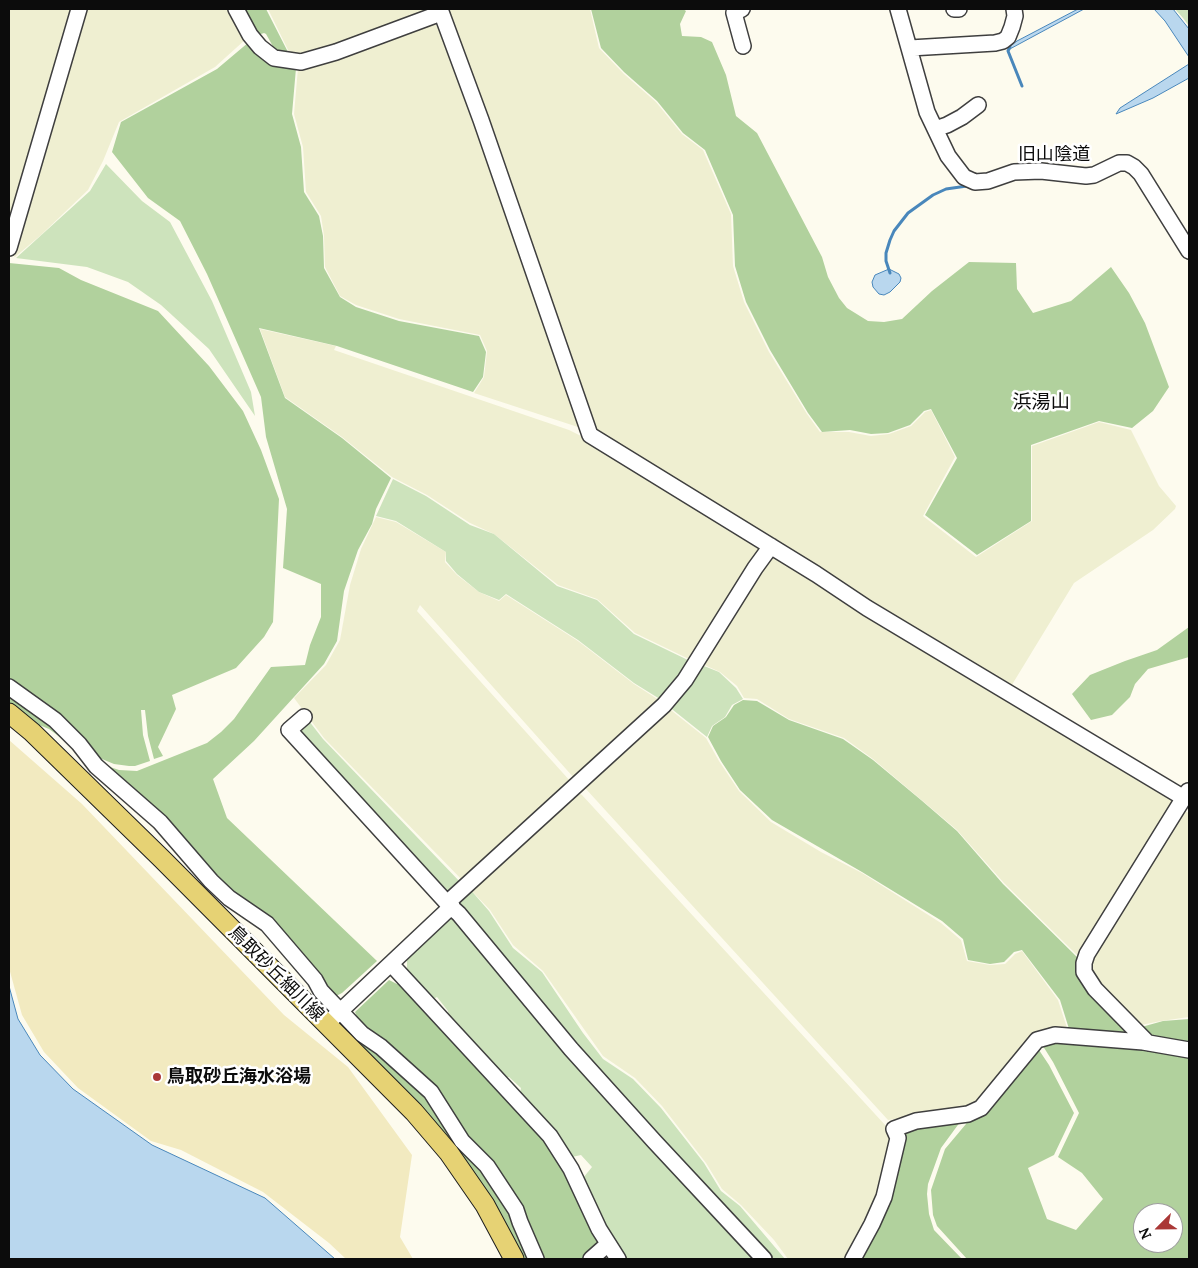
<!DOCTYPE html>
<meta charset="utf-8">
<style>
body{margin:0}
#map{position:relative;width:1198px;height:1268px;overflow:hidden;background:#fdfbee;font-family:Lora,serif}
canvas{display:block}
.frame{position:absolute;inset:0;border:10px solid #0c0c0c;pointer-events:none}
.north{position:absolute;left:1133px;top:1203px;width:50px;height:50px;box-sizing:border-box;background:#fff;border:1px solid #9e9e9e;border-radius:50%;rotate:247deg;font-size:14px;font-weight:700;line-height:20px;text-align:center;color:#0c0c0c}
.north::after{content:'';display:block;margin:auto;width:18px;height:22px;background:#aa3837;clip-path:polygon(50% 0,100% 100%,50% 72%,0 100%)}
</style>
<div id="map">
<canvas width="1198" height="1268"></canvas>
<div class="frame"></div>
<div class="north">N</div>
</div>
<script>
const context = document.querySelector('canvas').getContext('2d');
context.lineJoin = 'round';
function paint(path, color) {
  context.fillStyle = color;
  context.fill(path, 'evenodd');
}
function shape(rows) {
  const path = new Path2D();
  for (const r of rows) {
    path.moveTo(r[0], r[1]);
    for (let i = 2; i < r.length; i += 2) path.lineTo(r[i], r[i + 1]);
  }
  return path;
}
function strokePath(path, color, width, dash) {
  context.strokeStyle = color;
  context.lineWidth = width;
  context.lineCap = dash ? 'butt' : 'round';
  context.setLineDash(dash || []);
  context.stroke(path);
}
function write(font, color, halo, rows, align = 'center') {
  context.font = font + ' Lora,"Noto Sans JP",serif';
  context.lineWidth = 5;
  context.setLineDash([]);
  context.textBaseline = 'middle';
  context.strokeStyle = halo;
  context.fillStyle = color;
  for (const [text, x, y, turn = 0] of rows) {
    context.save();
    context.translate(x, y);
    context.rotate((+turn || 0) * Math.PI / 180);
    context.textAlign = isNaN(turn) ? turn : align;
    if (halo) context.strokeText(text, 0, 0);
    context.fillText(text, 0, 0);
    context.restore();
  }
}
paint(shape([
 [9,9,76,9,9,235],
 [82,9,231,9,246,39,215,67,119,122,103,161,88,190,41,235,15,257,12,254],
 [268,9,436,9,314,54,291,56],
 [447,9,590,9,599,48,624,74,656,102,682,134,703,150,731,214,733,266,744,302,769,352,807,414,820,432,849,432,871,436,889,434,911,426,925,412,931,410,955,457,923,516,976,557,1032,521,1032,446,1099,422,1131,430,1159,486,1176,506,1175,509,1153,530,1074,583,1010,688,598,436],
 [433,23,442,30,581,428,474,393,484,377,487,351,480,335,399,319,356,305,340,296,325,267,324,236,321,216,306,192,303,147,294,114,298,68,311,67],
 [260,329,336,346,334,350,569,430,593,442,759,547,759,555,693,661,635,633,597,599,558,585,494,534,470,523,427,495,392,477,342,437,285,397],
 [376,517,396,522,446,552,445,562,457,575,479,592,499,601,506,595,578,641,634,684,662,702,574,778,420,605,417,611,571,782,464,882,324,738,294,698,326,665,340,640,350,585,361,549],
 [775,555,1175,799,1081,959,1004,883,957,830,873,759,844,738,789,719,757,699,744,698,737,686,720,672,700,663,764,560],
 [667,707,706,738,719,761,739,791,771,822,821,852,862,873,941,923,961,940,967,961,990,965,1005,964,1015,954,1022,951,1058,1000,1068,1031,1058,1031,975,1107,888,1120,586,789,585,785],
 [577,792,582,795,886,1126,893,1136,881,1188,847,1259,788,1259,774,1240,741,1205,722,1189,706,1163,662,1106,635,1078,603,1056,543,971,513,945,490,910,469,888],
 [1182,810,1189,813,1189,1017,1161,1021,1136,1026,1093,981,1089,956]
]), '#efefd1');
paint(shape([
 [1175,9,1189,9,1189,26,1183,18],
 [106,164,142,201,170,222,212,301,251,392,255,416,209,349,161,305,128,282,87,267,16,258,90,191],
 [393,479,426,496,470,525,494,534,557,586,597,600,634,634,692,662,663,701,634,683,578,640,506,594,499,600,479,592,457,574,446,561,446,552,396,521,376,516],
 [699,664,719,672,736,688,743,699,732,705,725,717,712,726,707,737,668,706],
 [309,721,323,739,462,884,446,898,296,732],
 [469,888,489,911,513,948,542,972,583,1033,603,1059,633,1079,661,1108,704,1163,721,1191,740,1206,785,1259,768,1259,660,1144,457,906,457,898],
 [455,917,760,1259,626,1259,602,1218,583,1178,592,1167,581,1155,572,1157,520,1093,521,1088,509,1077,503,1077,449,1020,448,1011,437,997,433,999,407,973,407,955,450,919]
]), '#cde3bc');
paint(shape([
 [241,9,266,9,290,56,275,50,266,34,264,33,258,35],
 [591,9,683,9,686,11,680,24,682,36,701,37,712,42,726,75,736,116,757,133,822,257,828,277,839,298,847,308,868,321,884,322,902,319,932,291,969,262,1016,263,1017,289,1033,313,1071,301,1111,267,1129,293,1145,323,1169,387,1153,411,1132,428,1099,421,1031,445,1031,521,977,555,925,515,957,458,931,409,924,411,910,425,888,433,871,434,850,430,822,432,808,413,770,350,746,302,735,266,733,215,705,150,683,133,657,101,624,72,601,48],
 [249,42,277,66,296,68,292,114,301,147,304,192,319,216,323,236,324,268,340,297,356,307,399,321,479,336,486,352,483,377,473,392,337,346,259,328,285,398,342,438,391,478,376,509,372,524,358,550,344,591,337,641,324,664,254,741,213,779,227,818,377,961,342,993,336,996,333,995,232,897,95,762,119,770,137,771,207,743,221,732,234,719,271,667,305,665,310,645,321,617,321,584,283,568,287,509,266,437,261,397,207,274,180,221,148,198,112,152,121,122,217,69],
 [9,263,59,268,81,280,158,311,209,366,243,411,261,450,279,499,273,622,264,637,236,668,172,695,176,709,158,747,163,756,154,759,148,736,145,710,141,710,143,735,150,761,135,766,129,766,114,764,90,754,9,684],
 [1189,627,1189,657,1148,669,1135,684,1130,697,1112,715,1091,720,1072,694,1090,675,1125,661,1157,650],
 [9,689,32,705,68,743,49,729,27,720,9,706],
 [743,700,757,701,789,720,843,739,873,760,921,800,957,831,1003,884,1080,960,1141,1039,1070,1032,1060,1000,1022,950,1014,952,1004,962,990,964,968,960,963,939,942,921,862,872,772,820,740,790,721,761,708,737,713,726,726,717,734,705],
 [389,980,397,984,399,982,539,1131,564,1165,601,1245,587,1259,538,1259,445,1112,363,1032,355,1012],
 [1189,1019,1189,1047,1156,1040,1138,1028,1163,1021],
 [365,1040,420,1083,488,1171,534,1259,523,1259,416,1104,361,1045],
 [1047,1040,1189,1054,1189,1259,967,1259,937,1226,933,1215,931,1190,945,1149,966,1124,970,1116,1037,1047,1049,1065,1074,1113,1054,1155,1028,1168,1047,1219,1076,1230,1103,1199,1082,1173,1058,1157,1079,1113,1053,1062,1041,1043],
 [1143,1213,1173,1213,1173,1243,1143,1243],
 [963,1118,941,1148,928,1184,927,1194,929,1214,934,1230,962,1259,857,1259,905,1131]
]), '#b1d19d');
paint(shape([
 [9,740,82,804,284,1015,348,1067,412,1155,400,1237,413,1259,346,1259,329,1243,263,1192,181,1150,151,1141,78,1088,44,1052,22,1015,9,968]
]), '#f2eac0');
const water = shape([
 [1078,9,1084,9,1008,50,1009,47,1017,41,1078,9],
 [1154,9,1173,9,1189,29,1189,57,1165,21,1154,9],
 [1189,64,1189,78,1153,98,1116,114,1120,108,1189,64],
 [889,269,899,274,901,278,900,282,890,292,884,295,879,294,873,287,872,282,875,275,889,269],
 [9,986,18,1019,40,1055,73,1089,152,1145,265,1198,335,1259,9,1259,9,986]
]);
paint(water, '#b9d7ee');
strokePath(water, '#4987bb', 1);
strokePath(shape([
 [1010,47,1008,51,1022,86],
 [890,273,886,261,886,253,890,240,894,231,908,213,933,195,946,189,967,186]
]), '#4987bb', 3);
const minor = shape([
 [236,9,250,35,260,47,274,58,301,62,336,52,441,13],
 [440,9,481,120,590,435,816,574,867,608,1184,798],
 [742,9,734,13,743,46],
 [898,9,927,112,948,156,964,177,975,182,988,181,1014,172,1041,171,1086,176,1094,175,1119,163,1127,163,1134,167,1141,174,1189,251],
 [954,9,959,9],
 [910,48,995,43,1003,41,1008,37,1012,27,1015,16,1014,9],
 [935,129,947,125,962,117,978,105],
 [9,248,79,9],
 [9,687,55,720,79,744,96,766,160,822,211,881,229,898,267,924,315,980,321,991,362,1034,381,1047,431,1092,462,1141,487,1166,516,1210,520,1222,536,1259],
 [304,717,289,730,447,903,459,914,571,1049,654,1141,764,1259],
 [447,903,664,705,685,680,755,568,771,546],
 [391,964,550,1136,571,1169,599,1229,618,1259],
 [333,1018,452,906],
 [1148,1043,1095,989,1084,972,1084,963,1087,954,1188,791],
 [591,1259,608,1244],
 [853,1259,872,1224,884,1197,898,1138,894,1129,916,1121,968,1114,981,1108,1037,1040,1055,1035,1143,1042,1189,1050]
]);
const major = shape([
 [9,713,32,732,162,859,414,1112,449,1153,485,1205,514,1259]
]);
strokePath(minor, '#3f3f3f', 18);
strokePath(major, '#1d1d1d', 21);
strokePath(minor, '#fff', 15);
strokePath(major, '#e6d274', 19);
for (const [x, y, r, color] of [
 [157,1077,5,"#aa3837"]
]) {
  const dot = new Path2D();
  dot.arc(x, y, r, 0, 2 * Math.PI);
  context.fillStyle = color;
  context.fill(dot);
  strokePath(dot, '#fff', 2);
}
write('18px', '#0c0c0c', '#fff', [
 ["旧山陰道",1054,155],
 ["鳥取砂丘細川線",276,974,45]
]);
write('bold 18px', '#0c0c0c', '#fff', [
 ["鳥取砂丘海水浴場",167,1077]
], 'left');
write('19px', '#0c0c0c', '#fff', [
 ["浜湯山",1041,403]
]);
</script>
